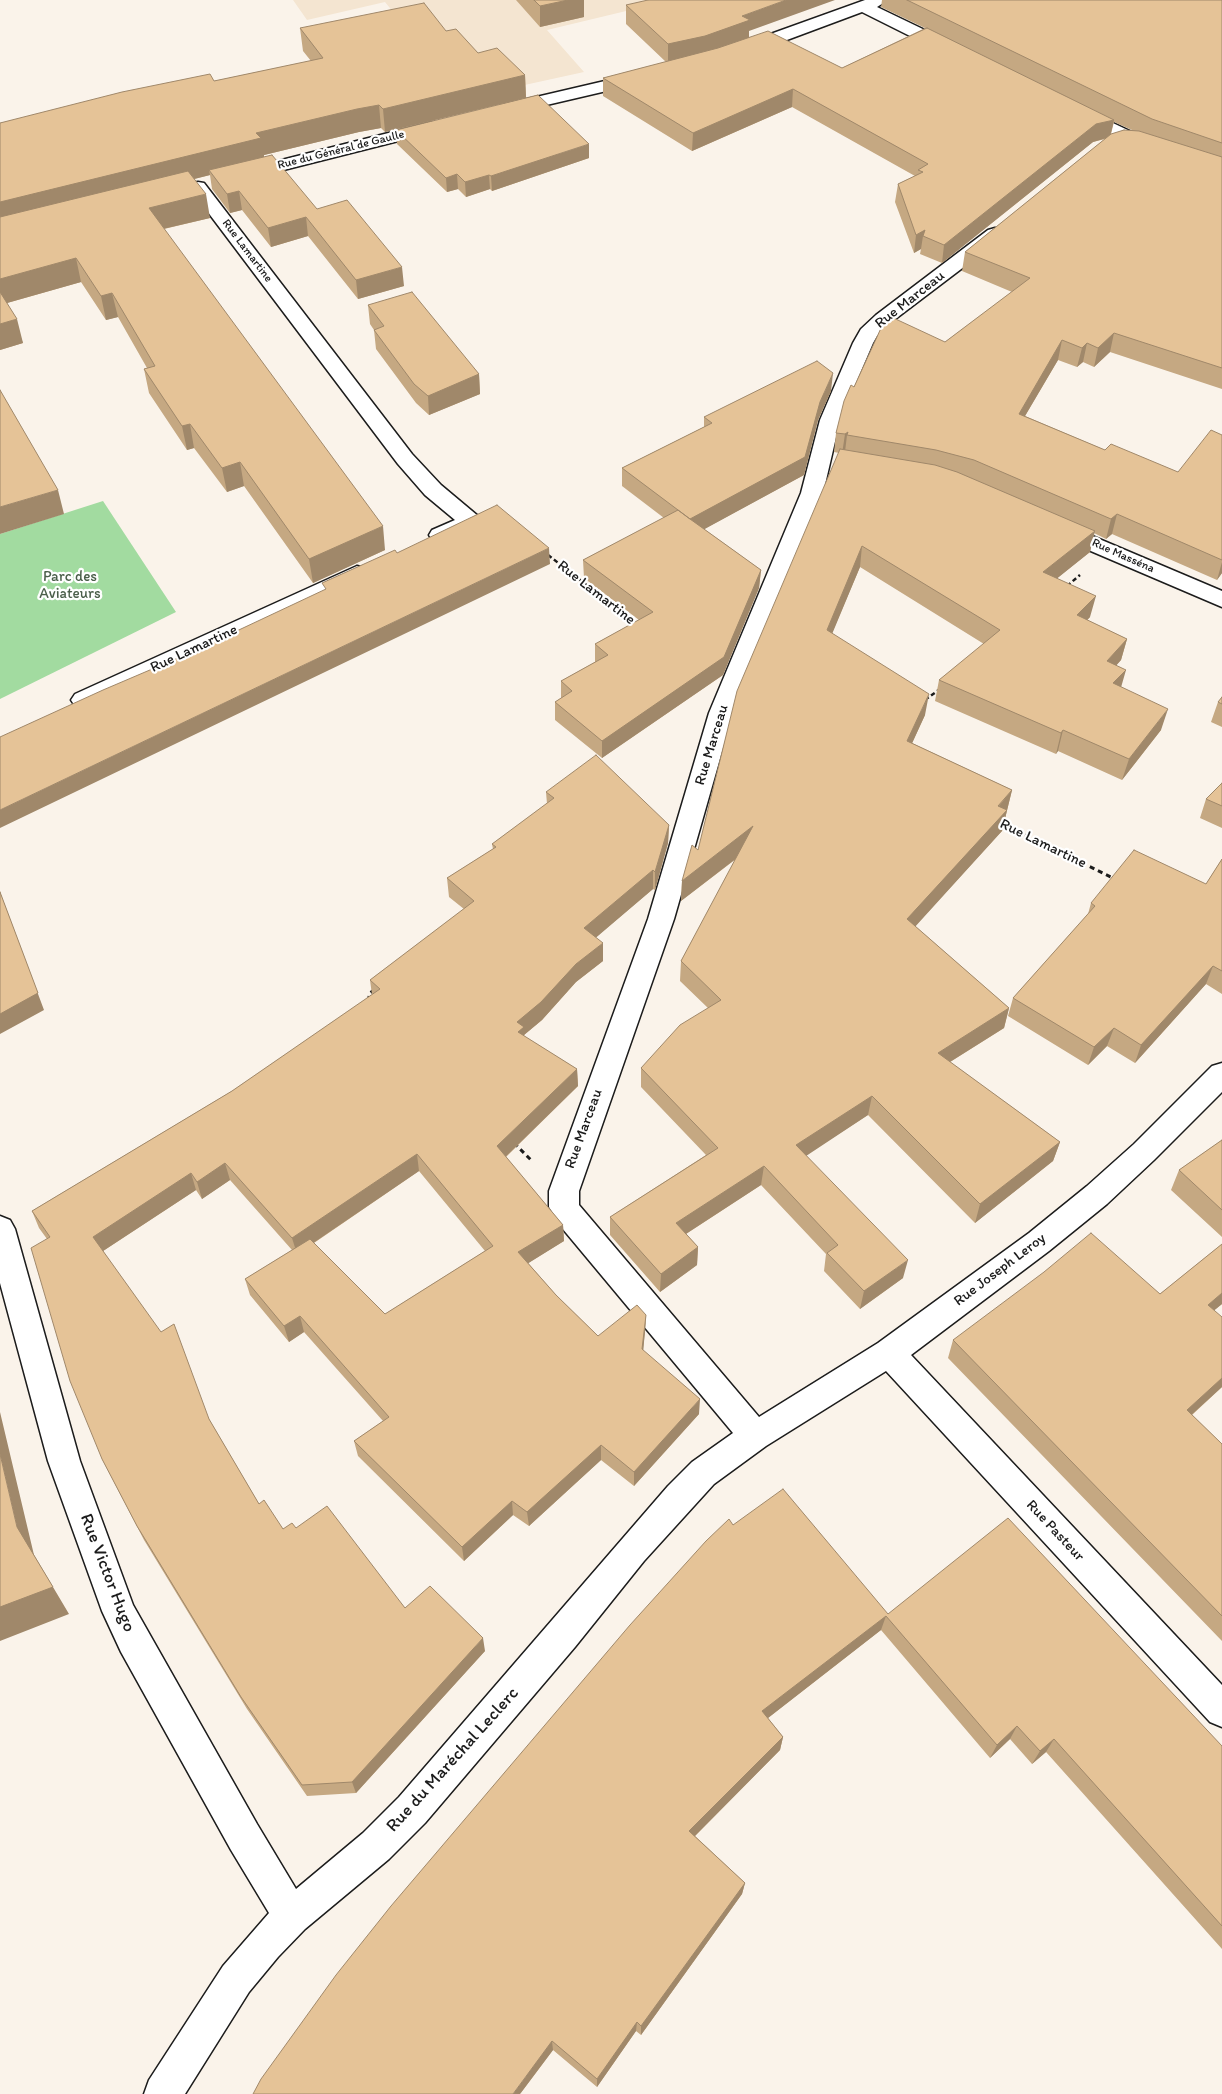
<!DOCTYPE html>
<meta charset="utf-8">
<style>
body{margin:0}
canvas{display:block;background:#faf3ea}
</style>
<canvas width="1222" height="2094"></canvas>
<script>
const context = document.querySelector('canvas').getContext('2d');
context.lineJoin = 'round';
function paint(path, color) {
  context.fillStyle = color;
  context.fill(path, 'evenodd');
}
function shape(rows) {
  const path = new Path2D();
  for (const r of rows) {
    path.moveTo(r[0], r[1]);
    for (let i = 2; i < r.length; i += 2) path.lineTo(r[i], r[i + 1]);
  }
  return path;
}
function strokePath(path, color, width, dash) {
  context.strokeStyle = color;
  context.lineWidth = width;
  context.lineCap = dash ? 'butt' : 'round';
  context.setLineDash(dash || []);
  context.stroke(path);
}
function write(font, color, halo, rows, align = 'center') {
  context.font = font + ' Itim,sans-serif';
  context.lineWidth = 4.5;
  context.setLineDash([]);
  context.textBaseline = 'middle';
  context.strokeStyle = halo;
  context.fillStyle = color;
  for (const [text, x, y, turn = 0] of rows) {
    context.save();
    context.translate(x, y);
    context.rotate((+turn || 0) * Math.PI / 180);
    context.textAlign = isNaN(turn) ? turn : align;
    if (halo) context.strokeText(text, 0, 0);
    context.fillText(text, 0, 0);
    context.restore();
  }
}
paint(shape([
 [293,0,672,0,547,30,584,72,520,86,435,64,385,2,307,20]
]), '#f4e5d1');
paint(shape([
 [103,501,176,612,0,699,0,534]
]), '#a2dba0');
const minor = shape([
 [865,0,888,0,877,7,956,45,958,49,956,53,950,54,944,53,862,12,752,53,746,54,740,53,738,49,740,45,865,0],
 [639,73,645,74,648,78,645,82,508,114,502,113,499,109,502,105,639,73],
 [1079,107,1151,141,1154,145,1151,149,1145,150,1139,149,1073,116,1070,112,1073,108,1079,107],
 [432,122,438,123,441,127,438,131,244,180,238,179,235,175,238,171,432,122],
 [198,182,204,183,412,454,441,485,478,516,481,521,478,526,448,540,440,542,432,540,429,535,432,530,455,520,425,495,398,464,192,191,189,187,192,183,198,182],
 [995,228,1002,230,1004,234,1002,238,890,323,877,336,873,343,840,420,823,493,733,713,674,919,579,1191,579,1205,759,1417,878,1343,1029,1233,1087,1186,1134,1144,1212,1066,1222,1063,1222,1092,1154,1160,1107,1204,1049,1251,911,1355,1222,1685,1222,1727,1210,1722,886,1371,766,1446,714,1484,644,1561,575,1647,425,1823,389,1859,305,1929,278,1957,249,1992,185,2094,144,2094,149,2080,223,1966,269,1913,231,1850,121,1652,102,1611,48,1461,0,1283,0,1216,10,1220,15,1229,80,1461,133,1605,257,1824,296,1889,363,1833,399,1797,668,1486,692,1462,733,1433,562,1228,549,1207,549,1191,648,919,709,713,801,493,820,420,853,343,861,329,876,315,988,230,995,228],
 [1059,522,1222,591,1222,607,1051,534,1048,529,1051,524,1059,522],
 [357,566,365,568,368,573,365,578,91,706,83,708,75,706,71,700,75,694,357,566]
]);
strokePath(minor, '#1c1c1c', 3);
strokePath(shape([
 [548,555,638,625],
 [1067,586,1080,575],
 [925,700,940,689],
 [999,822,1003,824]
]), '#1c1c1c', 2.5, [4.5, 3]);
strokePath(shape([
 [1001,823,1115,879],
 [368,1001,370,993,374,990],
 [514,1143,531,1160]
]), '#1c1c1c', 3, [5, 4]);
paint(minor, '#fff');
paint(shape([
 [516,0,584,0,584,17,540,27],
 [882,0,1222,0,1222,389,1110,352,1094,367,1083,362,1077,367,1058,360,1025,416,1105,450,1178,472,1222,435,1222,573,1217,580,1112,534,1106,539,1094,533,1090,552,1057,578,1090,617,1087,620,1127,639,1121,660,1116,665,1121,687,1161,730,1122,780,1058,751,1056,754,935,701,939,680,984,644,860,567,832,633,925,715,912,743,1012,790,1002,831,915,926,1009,1008,1004,1028,950,1062,1060,1142,1053,1161,975,1223,868,1115,806,1155,903,1278,860,1309,824,1271,826,1254,761,1185,686,1234,698,1247,697,1265,660,1292,610,1235,610,1217,706,1155,641,1087,641,1068,708,1008,680,981,681,961,736,859,681,901,682,881,698,850,839,453,834,452,836,433,854,387,945,342,1012,292,962,271,965,252,1105,139,1093,142,942,263,920,254,921,249,914,253,895,202,898,184,915,176,792,107,692,151,603,96,603,78,666,62,626,24,626,5,749,31,749,37,842,68,925,28,881,7],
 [1114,122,1132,130,1111,134],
 [300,28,446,31,478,53,525,75,526,98,385,132,381,128,359,132,264,155,264,157,317,209,404,286,358,299,308,236,271,247,242,210,230,213,212,189,210,175,194,179,210,218,164,229,385,550,313,583,244,486,227,492,194,448,187,450,149,393,144,369,147,368,118,317,106,320,81,282,7,303,23,343,0,350,0,123,214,81,311,61,303,51],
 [396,130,589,158,492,191,490,189,466,197,458,189,447,192,397,144],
 [368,305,479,374,480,394,429,415,416,403,376,349,374,330,370,324],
 [831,391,818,420,804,475,704,529,761,570,759,588,723,675,602,758,555,720,555,702,561,698,561,681,595,662,595,644,639,620,584,578,583,560,664,518,622,486,622,468,704,427,704,417],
 [1222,697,1222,727,1211,722,1218,702],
 [1222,783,1222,828,1200,818,1206,799],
 [546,792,669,825,668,843,655,890,653,889,596,937,603,961,576,982,542,1020,524,1035,525,1037,577,1069,578,1086,506,1157,563,1225,564,1241,528,1263,556,1295,598,1336,646,1315,645,1331,643,1350,699,1414,634,1486,601,1460,529,1526,513,1515,464,1561,358,1456,354,1441,383,1421,304,1332,289,1342,250,1295,245,1279,292,1250,230,1180,202,1199,196,1190,103,1251,209,1419,259,1504,283,1529,296,1528,405,1608,485,1651,356,1793,307,1796,247,1709,144,1540,102,1459,47,1239,39,1228,32,1211,232,1091,372,995,370,980,464,909,449,897,447,878,493,849,492,844,547,804],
 [419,1171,485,1251,385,1314,314,1243],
 [1222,859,1222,994,1206,984,1135,1063,1107,1046,1088,1065,1008,1016,1013,998,1088,914,1091,903,1206,884],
 [1222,1140,1222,1237,1171,1190,1179,1170],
 [1222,1244,1222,1304,1214,1310,1222,1387,1192,1415,1222,1444,1222,1641,948,1358,953,1340,1160,1294],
 [733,1525,888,1614,1222,1746,1222,1949,1046,1752,1032,1764,1010,1739,990,1758,881,1630,768,1718,783,1737,780,1750,695,1836,745,1883,742,1894,641,2035,636,2031,597,2087,553,2050,520,2094]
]), '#c5a882');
paint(shape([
 [568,0,584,0,584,17,540,27,540,6],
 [786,0,835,0,749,31,749,39,704,54,668,63,668,44,742,16],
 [525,75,526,98,385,132,383,109],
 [793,89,792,107,692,151,693,133],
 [379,105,381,128,359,132,264,155,264,162,209,170,210,175,0,228,0,202,256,133,357,109],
 [1114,120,1110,137,1093,142,942,263,944,245,1096,124],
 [589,144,589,158,492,191,491,176],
 [457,174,458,189,447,192,446,178],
 [489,175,490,189,466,197,465,182],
 [239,191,242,210,230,213,227,194],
 [206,194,210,218,154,231,149,208],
 [306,217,308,236,271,247,268,228],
 [925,230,923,236,921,249,914,253,916,235],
 [76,258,81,282,0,305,0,279],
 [402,267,404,286,358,299,356,280],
 [112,293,118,317,106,320,101,296],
 [17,319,23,343,0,350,0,324],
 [1114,333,1110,352,1094,367,1098,348],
 [1062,340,1058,360,1015,433,1019,414],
 [1087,343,1083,362,1077,367,1082,348],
 [833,373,831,391,818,420,804,475,690,537,690,519,820,402],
 [479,374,480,394,429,415,428,396],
 [190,424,194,448,187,450,182,426],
 [848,432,847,435,845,452,842,454,845,434],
 [240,462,244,486,227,492,222,468],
 [58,490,64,514,0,534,0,507],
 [1117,514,1112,534,1106,539,1111,519],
 [383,526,385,550,313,583,309,559],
 [1095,531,1090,552,1039,593,1043,572],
 [862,546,860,567,825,651,827,630],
 [549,548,550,564,0,828,0,810],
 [1222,562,1222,573,1217,580],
 [761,570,759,588,723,675,602,758,602,741],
 [1096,596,1090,617,1072,636,1077,615],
 [1127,639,1121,660,1102,682,1107,661],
 [1126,670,1120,691,1113,683],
 [929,694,925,715,904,761,907,741],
 [1168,709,1161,730,1122,780,1129,759],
 [1063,730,1058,751,1056,754,1061,733],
 [1012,790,1002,831,904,939,907,919],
 [669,825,668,843,655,890,655,872],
 [753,826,751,847,681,901,682,881],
 [653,870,653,889,585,947,584,928],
 [0,892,44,1010,0,1034],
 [603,943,603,961,576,982,542,1020,524,1035,525,1045,519,1050,517,1022,576,964],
 [1213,966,1206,984,1135,1063,1141,1045],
 [1009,1008,1004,1028,934,1072,938,1053],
 [1114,1028,1107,1046,1088,1065,1094,1047],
 [577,1069,578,1086,498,1164,497,1146],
 [872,1096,868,1115,794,1164,796,1145],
 [1060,1142,1053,1161,975,1223,980,1204],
 [417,1154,419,1171,297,1254,292,1238],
 [225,1163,230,1180,202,1199,197,1182],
 [764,1166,761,1185,675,1241,676,1223],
 [191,1173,196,1190,100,1253,93,1237],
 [563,1225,564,1241,519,1269,518,1252],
 [698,1247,697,1265,660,1292,661,1274],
 [908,1260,903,1278,860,1309,864,1291],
 [1222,1293,1222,1304,1199,1323,1208,1305],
 [646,1315,645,1331,642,1364,642,1349],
 [300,1316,304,1332,289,1342,284,1326],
 [1222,1378,1222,1387,1178,1427,1187,1410],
 [700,1399,699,1414,634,1486,634,1472],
 [0,1412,34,1555,69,1614,0,1641,0,1607,17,1527,0,1454],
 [601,1445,601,1460,529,1526,527,1512],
 [512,1501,513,1515,464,1561,462,1547],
 [886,1616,881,1630,759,1725,762,1711],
 [483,1638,485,1651,356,1793,352,1782],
 [1017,1726,1010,1739,990,1758,997,1745],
 [783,1737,780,1750,688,1843,689,1831],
 [1054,1739,1046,1752,1032,1764,1040,1751],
 [745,1883,742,1894,641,2035,641,2026],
 [637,2022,636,2031,597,2087,597,2079],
 [552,2041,553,2050,520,2094,513,2094]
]), '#a0886a');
const building = shape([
 [534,0,568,0,540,6,534,0],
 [648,0,786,0,742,16,750,20,705,36,668,44,626,5,648,0],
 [907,0,1222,0,1222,143,1152,119,907,0],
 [424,3,446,31,456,29,478,53,497,48,525,75,383,109,379,105,357,109,256,133,261,138,0,202,0,123,122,92,210,74,214,81,323,58,300,28,424,3],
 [927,28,1114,120,1096,124,944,245,923,236,925,230,916,235,898,184,923,172,918,170,928,164,793,89,693,133,603,78,718,48,768,31,842,68,927,28],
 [538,95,589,144,491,176,489,175,465,182,457,174,446,178,396,130,538,95],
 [1124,130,1139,131,1222,157,1222,368,1114,333,1098,348,1087,343,1082,348,1062,340,1019,414,1105,450,1111,444,1178,472,1211,430,1222,435,1222,560,1117,514,1111,519,974,460,936,450,847,435,848,432,845,434,836,433,844,401,851,385,854,387,887,315,945,342,1030,278,965,252,1111,134,1124,130],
 [272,155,317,209,347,200,402,267,356,280,306,217,268,228,239,191,227,194,209,170,272,155],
 [188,171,206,194,149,208,383,526,309,559,240,462,222,468,190,424,182,426,144,369,155,366,112,293,101,296,76,258,0,279,0,217,188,171],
 [0,292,17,319,0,324,0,292],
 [412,292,479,374,428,396,414,384,374,330,384,326,368,305,412,292],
 [817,361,833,373,820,402,805,457,690,519,761,570,724,657,602,741,555,702,572,691,561,681,608,655,595,644,653,612,583,560,678,510,690,519,622,468,712,423,704,417,817,361],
 [0,390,58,490,0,507,0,390],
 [840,449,935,465,957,472,1095,531,1043,572,1096,596,1077,615,1127,639,1107,661,1126,670,1113,683,1168,709,1129,759,1063,730,1061,733,939,680,1000,630,862,546,827,630,929,694,907,741,1012,790,998,806,1007,810,907,919,1009,1008,938,1053,1060,1142,980,1204,872,1096,796,1145,908,1260,864,1291,827,1253,838,1245,764,1166,676,1223,698,1247,661,1274,610,1217,718,1148,641,1068,680,1025,721,1000,681,961,753,826,682,881,692,845,698,850,737,691,840,449],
 [497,505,549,548,0,810,0,737,103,690,192,652,326,589,322,583,395,550,397,553,497,505],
 [1222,697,1222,704,1218,702,1222,697],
 [596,755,669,825,655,872,653,870,584,928,603,943,576,964,541,1002,517,1022,524,1027,518,1032,577,1069,497,1146,563,1225,518,1252,556,1295,598,1336,637,1305,646,1315,642,1349,700,1399,634,1472,601,1445,527,1512,512,1501,462,1547,354,1441,389,1417,300,1316,284,1326,245,1279,310,1239,385,1314,493,1246,417,1154,292,1238,225,1163,197,1182,191,1173,93,1237,161,1332,174,1324,209,1419,259,1504,264,1500,283,1529,292,1523,296,1528,327,1506,405,1608,430,1586,483,1638,352,1782,302,1785,241,1697,137,1526,102,1459,70,1381,31,1248,50,1237,32,1211,232,1091,380,989,370,980,474,901,447,878,496,847,492,844,554,798,546,792,596,755],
 [1222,783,1222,806,1206,799,1222,783],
 [1134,850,1206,884,1222,859,1222,971,1213,966,1141,1045,1114,1028,1094,1047,1013,998,1095,906,1091,903,1134,850],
 [0,892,38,993,0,1014,0,892],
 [1222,1140,1222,1210,1179,1170,1222,1140],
 [1091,1233,1160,1294,1222,1244,1222,1293,1208,1305,1222,1317,1222,1378,1187,1410,1222,1444,1222,1616,953,1340,1044,1272,1091,1233],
 [0,1454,17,1527,53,1587,0,1607,0,1454],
 [783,1489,888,1614,1008,1518,1222,1746,1222,1926,1054,1739,1040,1751,1017,1726,997,1745,886,1616,762,1711,783,1737,689,1831,745,1883,641,2026,637,2022,597,2079,552,2041,513,2094,253,2094,261,2079,336,1975,391,1906,630,1625,706,1541,729,1519,733,1525,783,1489]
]);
paint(building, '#e5c397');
strokePath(building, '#a0886a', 1);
write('12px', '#1c1c1c', '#fff', [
 ["Rue du Général de Gaulle",341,150,-14],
 ["Rue Lamartine",247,251,53],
 ["Rue Masséna",1123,556,24]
]);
write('15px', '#1c1c1c', '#fff', [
 ["Rue Marceau",910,300,-38],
 ["Rue Lamartine",596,593,38],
 ["Rue Lamartine",194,649,-25],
 ["Rue Marceau",712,745,-73],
 ["Rue Lamartine",1043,844,26],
 ["Rue Marceau",584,1129,-70],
 ["Rue Joseph Leroy",1000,1270,-37],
 ["Rue Pasteur",1055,1531,47]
]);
write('15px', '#4b5f4a', '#fff', [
 ["Parc des",70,577],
 ["Aviateurs",70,594]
]);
write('18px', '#1c1c1c', '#fff', [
 ["Rue Victor Hugo",107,1573,69],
 ["Rue du Maréchal Leclerc",453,1760,-48]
]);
</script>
